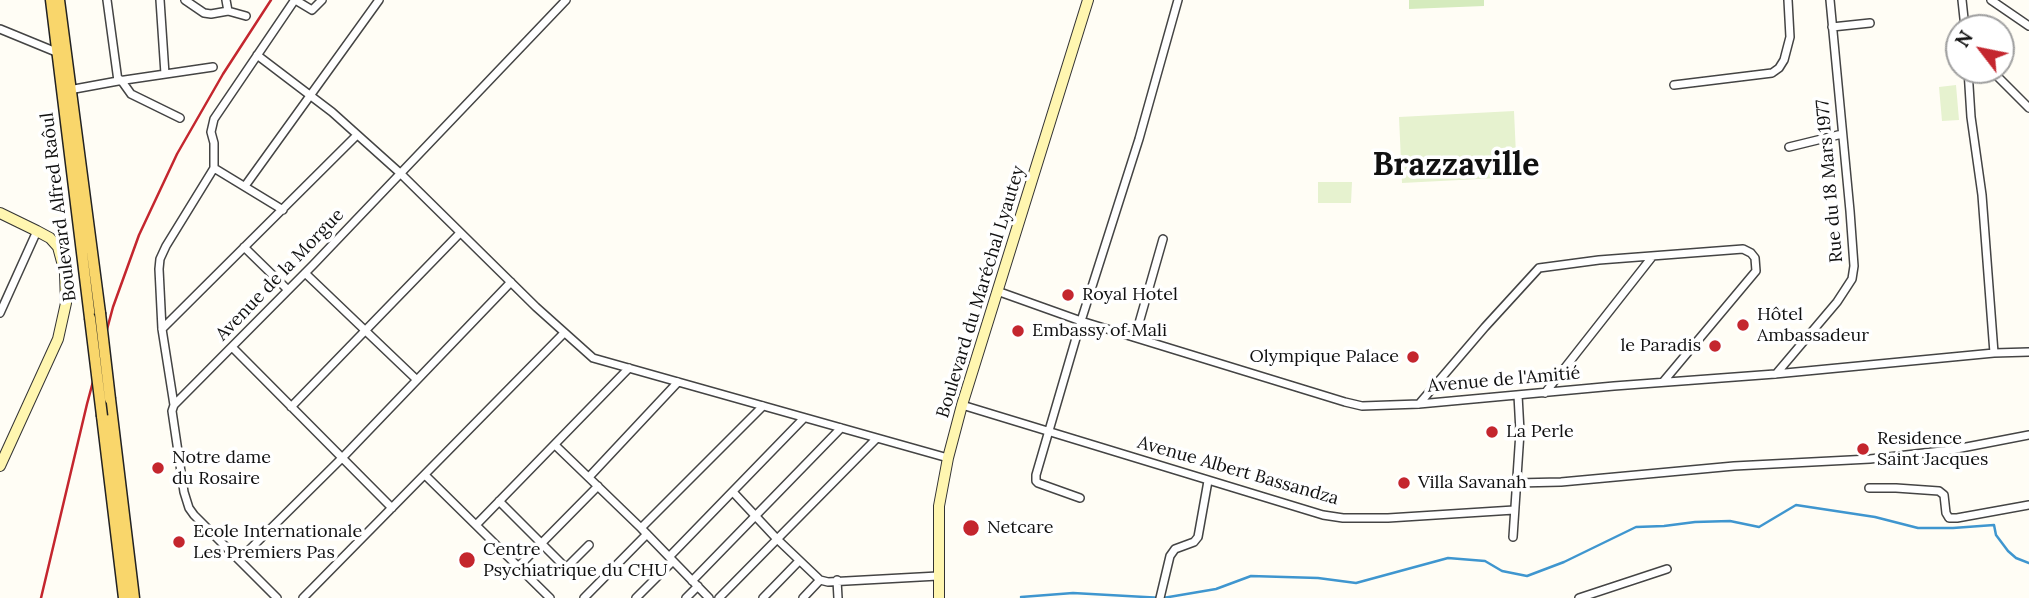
<!DOCTYPE html>
<meta charset="utf-8">
<style>
body{margin:0}
#map{position:relative;width:2029px;height:598px;overflow:hidden;background:#fffdf5;font-family:Lora,serif}
canvas{display:block}
.north{position:absolute;left:1945px;top:14px;width:70px;height:70px;box-sizing:border-box;background:#fff;border:2px solid #a0a0a0;border-radius:50%;rotate:302deg;font-size:19px;font-weight:700;line-height:28px;text-align:center;color:#111}
.north::after{content:'';display:block;margin:auto;width:24px;height:32px;background:#c4262e;clip-path:polygon(50% 0,100% 100%,50% 72%,0 100%)}
</style>
<div id="map">
<canvas width="2029" height="598"></canvas>
<div class="north">N</div>
</div>
<script>
const context = document.querySelector('canvas').getContext('2d');
context.lineJoin = 'round';
function paint(path, color) {
  context.fillStyle = color;
  context.fill(path, 'evenodd');
}
function shape(rows) {
  const path = new Path2D();
  for (const r of rows) {
    path.moveTo(r[0], r[1]);
    for (let i = 2; i < r.length; i += 2) path.lineTo(r[i], r[i + 1]);
  }
  return path;
}
function strokePath(path, color, width, dash) {
  context.strokeStyle = color;
  context.lineWidth = width;
  context.lineCap = dash ? 'butt' : 'round';
  context.setLineDash(dash || []);
  context.stroke(path);
}
function write(font, color, halo, rows, align = 'center') {
  context.font = font + ' Lora,serif';
  context.lineWidth = 7;
  context.setLineDash([]);
  context.textBaseline = 'middle';
  context.strokeStyle = halo;
  context.fillStyle = color;
  for (const [text, x, y, turn = 0] of rows) {
    context.save();
    context.translate(x, y);
    context.rotate((+turn || 0) * Math.PI / 180);
    context.textAlign = isNaN(turn) ? turn : align;
    if (halo) context.strokeText(text, 0, 0);
    context.fillText(text, 0, 0);
    context.restore();
  }
}
paint(shape([
 [1409,0,1484,0,1484,6,1409,9]
]), '#d5ebbd');
paint(shape([
 [1956,85,1959,120,1942,121,1939,87],
 [1514,111,1517,177,1402,183,1399,117],
 [1318,182,1352,182,1351,203,1318,203]
]), '#e6f2cf');
strokePath(shape([
 [1021,597,1073,593,1163,598,1216,589,1251,576,1318,578,1356,583,1448,558,1485,561,1502,571,1527,576,1564,562,1636,527,1664,526,1695,522,1730,521,1759,527,1796,505,1875,517,1918,528,1953,528,1994,525,1996,535,2008,551,2016,558,2029,563]
]), '#3f96cf', 2.5);
const minor = shape([
 [107,0,118,81],
 [160,0,165,74],
 [185,0,204,13,211,14,228,11],
 [226,0,228,11,246,16],
 [1962,0,1965,28],
 [1991,0,2029,26],
 [1832,27,1870,23],
 [0,29,61,54],
 [257,55,332,112,400,173,536,307,593,358,948,458],
 [1968,70,1971,117,1982,195,1994,353],
 [1991,70,2029,108],
 [121,80,131,94,180,118],
 [1674,85,1772,73,1779,68,1784,60,1790,37,1788,0],
 [69,90,118,81,213,67],
 [1789,147,1842,134],
 [214,168,283,210],
 [245,186,379,0],
 [244,247,288,290],
 [305,273,417,380],
 [997,291,1081,321,1345,402,1362,406,1419,404,1614,386,1775,374,1994,353,2029,352],
 [0,313,37,231],
 [162,329,357,135],
 [1135,337,1163,239],
 [232,347,392,508],
 [1776,374,1837,302,1852,279,1854,266,1850,211,1830,0],
 [1545,393,1652,257],
 [1419,404,1485,327,1539,268,1599,260,1743,249,1751,253,1755,258,1756,271,1663,382],
 [174,405,162,329,159,269,160,259,166,246,214,168,214,143,211,132,214,119,294,1,297,1,312,10,322,0],
 [962,405,1323,515,1343,518,1388,518,1514,510],
 [291,407,460,233],
 [555,445,641,528,709,598],
 [425,475,550,598],
 [589,477,678,382],
 [1516,483,1561,482,1734,466,1870,459,1951,450,2029,435],
 [1869,488,1896,488,1939,491,1944,495,1946,513,1949,518,1957,518,2029,505],
 [733,492,776,538,820,580,828,582,938,576],
 [1080,498,1038,483,1036,481,1036,475,1081,321,1139,139,1178,0],
 [499,501,574,576],
 [476,525,629,368],
 [641,528,763,406],
 [1513,537,1520,432,1518,395],
 [669,557,804,418],
 [239,560,343,457,511,282],
 [519,566,598,486],
 [566,568,589,545],
 [837,580,838,598],
 [692,581,841,428],
 [277,598,194,515,189,508,184,492,172,411,174,405,313,265,566,0],
 [303,598,564,333],
 [584,598,647,534],
 [636,598,673,561],
 [686,598,698,586],
 [719,598,876,439],
 [763,598,799,561],
 [803,598,820,580],
 [1160,598,1170,556,1175,549,1194,542,1198,537,1208,481],
 [1579,598,1667,569]
]);
const secondary = shape([
 [0,213,37,231,50,238,58,247,65,273,66,303,58,339,0,466],
 [939,598,939,506,948,458,962,405,1088,0]
]);
const primary = shape([
 [51,0,90,318],
 [59,0,100,313],
 [110,399,134,598],
 [102,416,124,598]
]);
strokePath(minor, '#444', 10);
strokePath(secondary, '#333', 12);
strokePath(primary, '#222', 13);
strokePath(minor, '#fff', 7);
strokePath(secondary, '#fff6b0', 10);
strokePath(primary, '#f9d66b', 10);
strokePath(shape([
 [41,598,87,404,113,307,139,235,177,154,223,74,271,0]
]), '#c4262e', 2.5);
const primaryBridge = shape([
 [100,313,110,399],
 [90,318,102,416]
]);
strokePath(primaryBridge, '#222', 13, []);
strokePath(primaryBridge, '#f9d66b', 10);
for (const [x, y, r, color] of [
 [1068,295,7,"#c4262e"],
 [1743,325,7,"#c4262e"],
 [1018,331,7,"#c4262e"],
 [1715,346,7,"#c4262e"],
 [1413,357,7,"#c4262e"],
 [1492,432,7,"#c4262e"],
 [1863,449,7,"#c4262e"],
 [158,468,7,"#c4262e"],
 [1404,483,7,"#c4262e"],
 [971,528,9,"#c4262e"],
 [179,542,7,"#c4262e"],
 [467,560,9,"#c4262e"]
]) {
  const dot = new Path2D();
  dot.arc(x, y, r, 0, 2 * Math.PI);
  context.fillStyle = color;
  context.fill(dot);
  strokePath(dot, '#fff', 2.5);
}
write('18px', '#111', '#fff', [
 ["Rue du 18 Mars 1977",1830,181,-95],
 ["Boulevard Alfred Raôul",59,207,-97],
 ["Avenue de la Morgue",280,275,-46],
 ["Boulevard du Maréchal Lyautey",981,292,-73],
 ["Avenue de l'Amitié",1504,380,-5],
 ["Avenue Albert Bassandza",1238,471,16]
]);
write('18px', '#111', '#fff', [
 ["Royal Hotel",1082,295],
 ["Hôtel",1757,315],
 ["Ambassadeur",1757,336],
 ["Embassy of Mali",1032,331],
 ["le Paradis",1701,346,"right"],
 ["Olympique Palace",1399,357,"right"],
 ["La Perle",1506,432],
 ["Residence",1877,439],
 ["Saint Jacques",1877,460],
 ["Notre dame",172,458],
 ["du Rosaire",172,479],
 ["Villa Savanah",1418,483],
 ["Netcare",987,528],
 ["Ecole Internationale",193,532],
 ["Les Premiers Pas",193,553],
 ["Centre",483,550],
 ["Psychiatrique du CHU",483,571]
], 'left');
write('bold 32px', '#111', '#fff', [
 ["Brazzaville",1456,166]
]);
</script>
